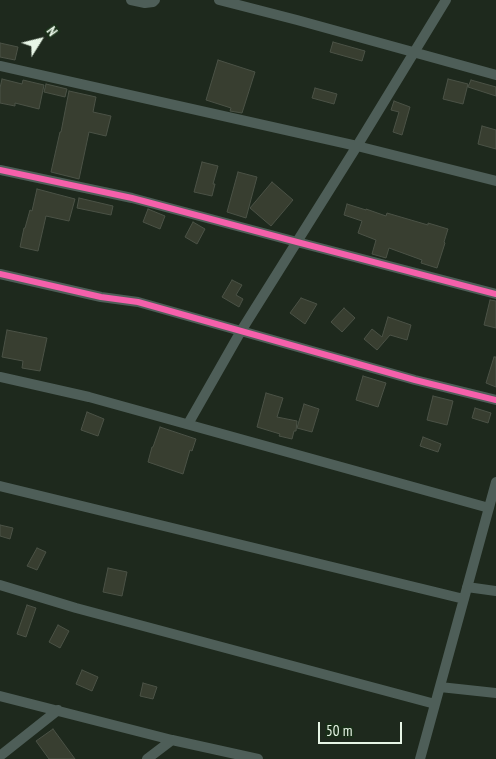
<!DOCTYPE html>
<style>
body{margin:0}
#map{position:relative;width:496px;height:759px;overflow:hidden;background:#1e291d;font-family:"PT Sans Narrow",sans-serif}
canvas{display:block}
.north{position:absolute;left:15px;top:15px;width:50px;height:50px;-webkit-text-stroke:4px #192e18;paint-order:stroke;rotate:54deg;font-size:14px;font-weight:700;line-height:20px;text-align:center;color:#e7f5e6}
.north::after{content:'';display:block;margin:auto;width:18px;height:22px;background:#e7f5e6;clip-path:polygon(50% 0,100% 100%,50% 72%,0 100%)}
.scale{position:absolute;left:318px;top:722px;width:84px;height:22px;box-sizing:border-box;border:2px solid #e7f5e6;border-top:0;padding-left:6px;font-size:15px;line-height:18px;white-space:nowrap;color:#e7f5e6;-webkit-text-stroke:4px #192e18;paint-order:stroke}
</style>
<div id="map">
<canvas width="496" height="759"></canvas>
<div class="north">N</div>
<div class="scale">50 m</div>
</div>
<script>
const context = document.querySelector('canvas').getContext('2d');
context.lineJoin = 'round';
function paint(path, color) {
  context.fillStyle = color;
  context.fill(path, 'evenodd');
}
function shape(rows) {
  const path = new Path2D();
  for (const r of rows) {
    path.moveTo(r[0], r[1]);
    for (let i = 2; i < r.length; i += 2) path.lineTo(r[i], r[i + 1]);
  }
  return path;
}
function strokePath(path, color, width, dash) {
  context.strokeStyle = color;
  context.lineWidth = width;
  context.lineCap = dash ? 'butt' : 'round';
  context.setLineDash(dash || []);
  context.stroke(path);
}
const building = shape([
 [333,42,365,51,362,61,330,52,333,42],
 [0,43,18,47,15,60,0,57,0,43],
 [218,60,255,72,242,113,230,111,231,108,206,100,218,60],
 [2,79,22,84,23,80,44,85,39,109,15,103,15,106,0,103,0,88,2,79],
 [448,79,468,84,463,104,443,99,448,79],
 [471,80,496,87,496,96,468,87,471,80],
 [46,84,67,89,65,97,44,92,46,84],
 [315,88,337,94,334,104,312,98,315,88],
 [69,91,96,97,93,112,111,116,106,136,89,132,79,179,51,172,60,132,61,132,69,91],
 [394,101,410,107,402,135,393,132,399,112,391,110,394,101],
 [482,126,496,130,496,149,478,144,482,126],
 [202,162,218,166,213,184,215,184,212,196,194,192,202,162],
 [238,172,257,177,246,218,227,212,238,172],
 [272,182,293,200,271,226,250,208,272,182],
 [37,189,75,199,69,221,46,216,38,251,20,247,24,228,25,228,30,210,32,211,37,189],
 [79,198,113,206,111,215,77,208,79,198],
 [347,204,366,210,366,209,386,216,387,213,428,225,428,223,448,229,444,242,445,243,437,268,421,263,422,260,389,248,386,258,372,254,376,240,358,233,362,221,344,215,347,204],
 [148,209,165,216,160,229,143,222,148,209],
 [193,222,205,229,197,244,185,237,193,222],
 [232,280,242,285,236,295,243,299,239,307,222,297,232,280],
 [301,298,317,304,305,324,290,313,301,298],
 [490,300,496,301,496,328,484,325,490,300],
 [344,308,355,318,342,332,331,322,344,308],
 [388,317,411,325,407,340,390,335,377,350,364,339,372,329,382,337,388,317],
 [7,330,47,338,40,371,22,368,23,361,2,357,7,330],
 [494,357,496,357,496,387,486,383,494,357],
 [363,376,386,383,378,407,356,400,363,376],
 [266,393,283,398,277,417,297,421,296,431,294,431,292,439,279,436,280,434,257,427,266,393],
 [433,396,453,401,447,425,427,420,433,396],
 [304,404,319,409,312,432,297,428,304,404],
 [475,408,491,413,488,423,472,418,475,408],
 [87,412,104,419,98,436,81,430,87,412],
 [160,427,196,439,192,451,190,450,183,474,148,462,152,447,153,447,160,427],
 [423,437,441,444,438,452,420,446,423,437],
 [0,525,13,528,10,539,0,536,0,525],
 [37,548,46,552,37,570,27,566,37,548],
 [108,568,127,572,122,596,103,592,108,568],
 [27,605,36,608,26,637,17,634,27,605],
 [58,625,69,631,60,648,49,642,58,625],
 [82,670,98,677,92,691,76,684,82,670],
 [143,683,157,687,153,699,140,696,143,683],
 [53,729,75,759,49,759,36,741,53,729]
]);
paint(building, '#383e30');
strokePath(building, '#4b5246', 1);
strokePath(shape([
 [131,0,145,3,153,2,155,0],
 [219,0,297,20,496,75],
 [0,66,357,146,496,181],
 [0,170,132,198,297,242,496,294],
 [0,274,101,297,138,302,415,380,496,400],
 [0,377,89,397,489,508],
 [188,424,241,331,357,146,446,0],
 [0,486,464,599],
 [0,585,76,608,435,704],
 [467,587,496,591],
 [440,687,496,693],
 [0,696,172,740,258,759],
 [0,756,58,710],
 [147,759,172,740],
 [420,759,496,482]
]), '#4e5e58', 10);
strokePath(shape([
 [0,170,132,198,297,242,496,294],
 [0,274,101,297,138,302,415,380,496,400]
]), '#f560ab', 6);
</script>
